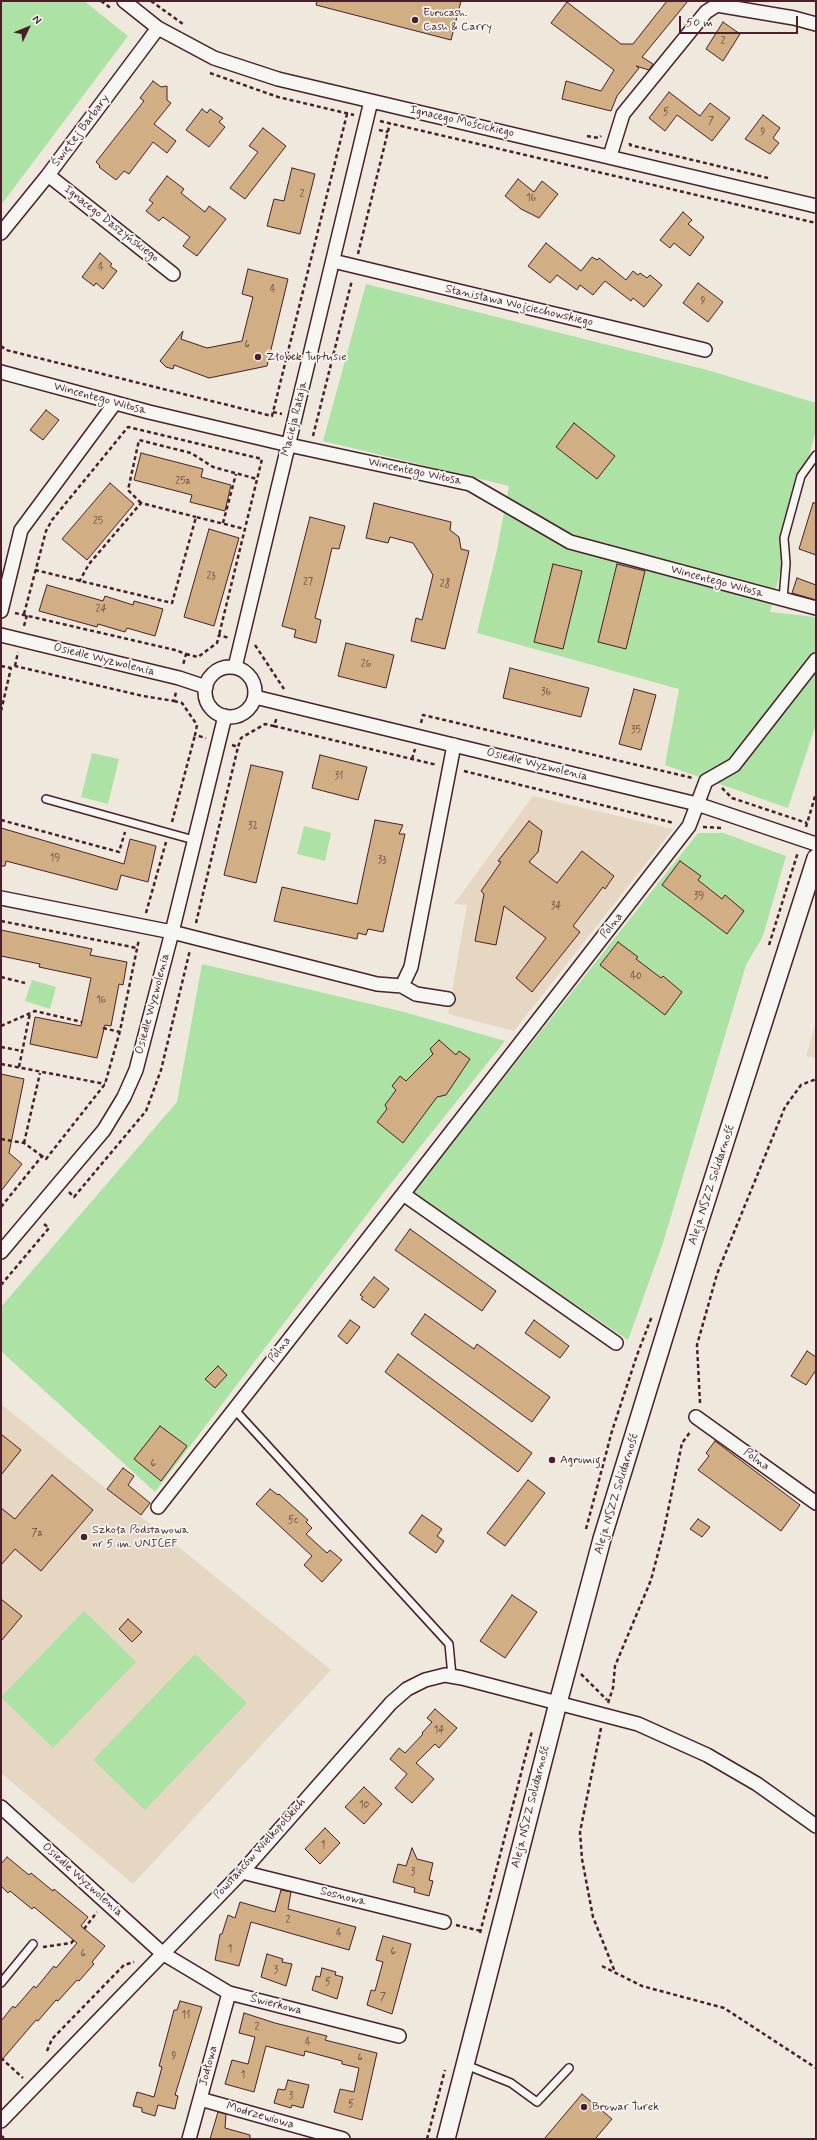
<!DOCTYPE html>
<meta charset="utf-8">
<style>
body{margin:0}
#map{position:relative;width:817px;height:2140px;overflow:hidden;background:#efe8dc;font-family:Mynerve,sans-serif}
canvas{display:block}
.frame{position:absolute;inset:0;border:2px solid #4a1f2b;pointer-events:none}
.north{position:absolute;left:8px;top:8px;width:40px;height:40px;-webkit-text-stroke:3px #f6f6f2;paint-order:stroke;rotate:47deg;font-size:11px;font-weight:700;line-height:16px;text-align:center;color:#4a1f2b}
.north::after{content:'';display:block;margin:auto;width:14px;height:18px;background:#4a1f2b;clip-path:polygon(50% 0,100% 100%,50% 72%,0 100%)}
.scale{position:absolute;left:679px;top:16px;width:119px;height:18px;box-sizing:border-box;border:2px solid #4a1f2b;border-top:0;padding-left:5px;font-size:12px;line-height:14px;white-space:nowrap;color:#4a1f2b;-webkit-text-stroke:3px #f6f6f2;paint-order:stroke}
</style>
<div id="map">
<canvas width="817" height="2140"></canvas>
<div class="frame"></div>
<div class="north">N</div>
<div class="scale">50 m</div>
</div>
<script>
const context = document.querySelector('canvas').getContext('2d');
context.lineJoin = 'round';
function paint(path, color) {
  context.fillStyle = color;
  context.fill(path, 'evenodd');
}
function shape(rows) {
  const path = new Path2D();
  for (const r of rows) {
    if (r.length === 3) {
      path.moveTo(r[0] + r[2], r[1]);
      path.arc(r[0], r[1], r[2], 0, 2 * Math.PI);
      continue;
    }
    path.moveTo(r[0], r[1]);
    for (let i = 2; i < r.length; i += 2) path.lineTo(r[i], r[i + 1]);
  }
  return path;
}
function strokePath(path, color, width, dash) {
  context.strokeStyle = color;
  context.lineWidth = width;
  context.lineCap = dash ? 'butt' : 'round';
  context.setLineDash(dash || []);
  context.stroke(path);
}
function write(font, color, halo, rows, align = 'center') {
  context.font = font + ' Mynerve,sans-serif';
  context.lineWidth = 3.5;
  context.setLineDash([]);
  context.textBaseline = 'middle';
  context.strokeStyle = halo;
  context.fillStyle = color;
  for (const [text, x, y, turn = 0] of rows) {
    context.save();
    context.translate(x, y);
    context.rotate((+turn || 0) * Math.PI / 180);
    context.textAlign = isNaN(turn) ? turn : align;
    if (halo) context.strokeText(text, 0, 0);
    context.fillText(text, 0, 0);
    context.restore();
  }
}
paint(shape([
 [533,796,673,829,514,1031,448,1014,467,905,454,904],
 [816,1022,816,1058,806,1056],
 [1,1404,331,1670,133,1884,1,1773]
]), '#e6d7c2');
paint(shape([
 [1,1,84,1,128,36,1,205],
 [366,284,711,371,816,403,816,429,770,612,816,617,816,724,788,808,665,765,679,689,477,633,497,550,509,486,323,441],
 [92,753,119,759,108,804,81,797],
 [304,826,331,833,325,861,297,854],
 [698,833,723,833,786,856,763,936,746,965,663,1243,628,1340,412,1194],
 [202,964,404,1012,505,1041,384,1192,155,1492,1,1351,1,1307,177,1102],
 [32,980,56,987,50,1009,25,1001],
 [84,1611,136,1662,53,1748,1,1697],
 [195,1654,247,1703,145,1810,93,1760]
]), '#ace2a4');
const building = shape([
 [317,1,461,1,451,40,316,5,317,1],
 [667,1,688,1,642,57,653,64,649,70,636,66,639,68,617,96,611,111,562,99,566,81,601,91,614,70,551,23,567,2,621,44,633,44,667,1],
 [723,22,740,34,723,61,706,49,723,22],
 [153,81,161,87,167,86,167,100,171,103,154,124,176,141,167,153,153,142,129,174,124,171,116,180,99,167,100,166,96,162,144,101,140,98,153,81],
 [669,92,700,116,710,103,730,118,712,141,677,115,665,131,649,118,669,92],
 [202,109,207,113,210,109,223,118,219,122,225,127,209,147,186,130,202,109],
 [763,115,780,128,773,138,779,143,770,154,745,139,763,115],
 [263,128,286,146,245,199,230,188,258,152,249,146,263,128],
 [292,168,315,174,300,234,267,226,274,199,284,201,292,168],
 [167,176,184,189,181,193,205,212,209,206,226,219,197,256,183,246,190,237,163,217,159,221,146,211,153,203,149,200,167,176],
 [518,179,534,192,542,181,558,194,539,218,521,209,505,196,518,179],
 [683,212,692,220,688,224,704,237,690,256,674,243,670,248,660,240,683,212],
 [546,243,581,271,592,257,597,260,599,258,626,280,633,271,638,275,640,273,647,278,650,275,662,285,644,307,633,298,631,301,605,281,593,295,580,285,577,290,557,275,550,283,528,266,546,243],
 [100,253,112,264,110,266,117,271,103,289,96,283,94,286,82,277,100,253],
 [248,269,288,279,267,366,209,378,174,365,173,369,166,367,160,361,183,331,181,339,207,348,242,341,253,297,242,294,248,269],
 [698,283,723,302,708,322,683,303,698,283],
 [46,410,59,420,43,440,30,430,46,410],
 [574,423,615,456,597,479,556,447,574,423],
 [141,453,203,469,201,477,231,485,225,511,190,502,192,495,134,480,141,453],
 [110,483,134,504,87,560,62,539,110,483],
 [374,503,451,522,450,530,459,537,461,549,469,551,445,649,411,641,416,618,422,620,433,575,413,543,390,537,388,543,366,538,374,503],
 [813,503,816,503,816,555,799,549,813,503],
 [310,517,345,526,339,549,332,548,325,578,315,618,321,620,316,643,294,637,296,630,282,626,310,517],
 [209,529,239,538,214,626,184,617,209,529],
 [553,564,582,571,563,649,534,642,553,564],
 [617,564,645,571,626,649,598,642,617,564],
 [797,578,816,585,816,600,792,593,797,578],
 [47,585,103,601,105,596,133,605,134,601,163,609,155,636,127,628,125,632,98,624,97,627,39,611,47,585],
 [346,643,394,655,386,688,338,676,346,643],
 [510,668,589,688,581,717,503,698,510,668],
 [634,689,656,695,641,750,619,744,634,689],
 [320,755,367,767,358,800,312,788,320,755],
 [251,765,283,772,256,883,224,875,251,765],
 [375,820,403,825,399,834,405,834,383,932,368,929,366,935,358,933,357,939,274,921,282,887,357,904,375,820],
 [529,821,542,831,538,852,529,862,557,883,582,851,614,876,605,889,603,887,573,926,580,932,532,992,516,978,546,938,504,906,496,945,475,941,484,894,481,891,501,862,498,861,529,821],
 [1,828,124,864,130,839,156,846,148,882,121,875,117,890,6,861,5,866,1,866,1,828],
 [680,861,701,876,698,880,722,899,725,895,744,911,727,934,662,885,680,861],
 [1,930,92,949,90,955,127,962,123,985,119,984,111,1026,105,1025,97,1058,30,1044,35,1017,81,1026,91,978,39,967,40,964,1,956,1,930],
 [618,942,638,957,636,959,661,978,663,976,682,992,665,1015,600,965,618,942],
 [439,1040,456,1055,459,1051,470,1059,446,1095,437,1097,403,1143,377,1122,387,1109,385,1105,396,1090,392,1086,400,1076,406,1081,433,1054,430,1049,439,1040],
 [1,1074,24,1079,9,1153,22,1164,1,1191,1,1074],
 [410,1229,496,1291,482,1311,395,1250,410,1229],
 [374,1277,389,1289,374,1308,361,1299,363,1297,360,1295,374,1277],
 [425,1314,474,1349,477,1344,550,1397,532,1422,411,1334,425,1314],
 [350,1320,360,1327,347,1344,338,1336,350,1320],
 [534,1320,569,1346,560,1358,525,1333,534,1320],
 [807,1351,816,1357,816,1370,806,1385,791,1376,807,1351],
 [398,1354,532,1453,518,1472,385,1372,398,1354],
 [218,1366,227,1375,215,1388,205,1379,218,1366],
 [160,1426,187,1446,161,1481,134,1459,160,1426],
 [1,1434,21,1450,1,1475,1,1434],
 [715,1441,800,1505,781,1531,698,1470,709,1456,706,1453,715,1441],
 [123,1468,134,1476,128,1485,150,1503,141,1515,107,1489,123,1468],
 [52,1475,93,1510,41,1571,15,1549,1,1565,1,1508,15,1519,52,1475],
 [528,1480,545,1493,505,1546,487,1533,528,1480],
 [270,1489,278,1495,279,1494,308,1520,306,1522,312,1528,306,1534,327,1553,330,1550,342,1560,322,1582,304,1565,312,1556,256,1504,270,1489],
 [422,1515,442,1529,437,1536,444,1541,436,1553,409,1533,422,1515],
 [698,1519,710,1527,702,1537,690,1529,698,1519],
 [512,1595,537,1612,505,1658,480,1641,512,1595],
 [1,1599,22,1616,1,1641,1,1599],
 [128,1619,142,1632,132,1642,119,1629,128,1619],
 [435,1709,457,1728,439,1748,435,1744,416,1763,434,1779,412,1803,395,1788,407,1774,390,1759,399,1748,405,1753,423,1734,422,1733,432,1722,427,1718,435,1709],
 [364,1787,382,1804,364,1824,345,1807,364,1787],
 [325,1828,340,1843,320,1864,305,1849,325,1828],
 [412,1848,417,1859,433,1863,429,1880,433,1881,429,1896,414,1892,415,1888,393,1882,398,1864,406,1866,412,1848],
 [7,1857,29,1875,31,1873,53,1891,54,1889,88,1917,81,1926,105,1946,92,1962,94,1964,79,1981,77,1980,58,2001,56,2000,38,2021,36,2020,1,2061,1,2021,13,2006,15,2008,34,1986,36,1988,54,1966,56,1968,77,1943,34,1907,32,1909,10,1891,8,1893,1,1886,1,1864,7,1857],
 [281,1890,291,1892,288,1909,356,1927,349,1950,251,1922,239,1966,215,1960,220,1934,222,1934,228,1915,235,1918,240,1902,275,1912,281,1890],
 [383,1936,411,1944,392,2014,367,2005,371,1990,375,1991,383,1962,376,1960,383,1936],
 [267,1954,283,1959,282,1962,292,1964,286,1986,261,1977,267,1954],
 [322,1968,336,1972,335,1975,343,1977,337,1999,312,1990,316,1976,320,1977,322,1968],
 [180,2001,202,2007,175,2095,178,2096,175,2109,158,2105,155,2116,142,2112,142,2108,133,2106,137,2092,154,2097,162,2067,159,2066,165,2044,174,2010,177,2010,180,2001],
 [244,2013,275,2023,327,2036,325,2040,377,2053,362,2120,334,2112,340,2089,354,2092,359,2068,342,2064,342,2061,305,2051,304,2056,266,2046,254,2092,225,2084,232,2060,248,2064,255,2037,239,2033,244,2013],
 [288,2080,309,2085,303,2108,292,2105,291,2108,274,2103,278,2089,285,2090,288,2080],
 [582,2094,612,2119,595,2139,544,2139,582,2094],
 [218,2112,226,2114,225,2128,250,2135,250,2139,210,2139,218,2112]
]);
paint(building, '#d1ae84');
strokePath(building, '#4a1f2b', 1);
const service = shape([
 [783,599,786,563,784,538,801,476,816,455],
 [46,799,194,840],
 [234,1409,449,1644,452,1676],
 [1,1983,33,1944],
 [466,2065,511,2083,537,2102,569,2068]
]);
const minor = shape([
 [124,1,158,28,214,58,278,79,816,206],
 [610,156,623,114,706,12,717,5,794,18,816,24],
 [48,175,173,274],
 [1,233,48,175,158,28],
 [333,261,705,350],
 [1,372,149,412,289,445,470,484,570,542,816,608],
 [1,611,21,530,115,403],
 [1,635,179,678,206,687],
 [235,667,371,101],
 [230,692,25],
 [255,697,697,804,816,844],
 [1,898,172,932,377,984,402,986,411,967,454,745],
 [402,986,416,994,448,999],
 [1,1252,104,1130,124,1097,136,1070,172,932,225,716],
 [616,1343,403,1194,689,826,706,781,734,765,816,660],
 [696,1417,816,1503],
 [158,1507,403,1194],
 [1,1807,162,1953,229,1993,399,2036],
 [242,1872,444,1922],
 [200,2099,343,2139],
 [1,2121,242,1872,391,1703,407,1689,425,1680,445,1675,462,1678,638,1724,707,1755,757,1784,816,1826],
 [189,2139,229,1993]
]);
const tertiary = shape([
 [446,2139,558,1703,602,1539,700,1220,816,858]
]);
strokePath(service, '#4a1f2b', 10);
strokePath(minor, '#4a1f2b', 16);
strokePath(tertiary, '#4a1f2b', 20);
strokePath(shape([
 [101,1,112,9],
 [151,1,183,24],
 [210,73,278,97,354,115],
 [380,121,816,223],
 [379,130,388,132],
 [587,136,599,138,601,136],
 [630,143,630,145,768,178],
 [358,254,390,123],
 [1,346,6,350,272,416,347,114],
 [273,412,282,414],
 [313,436,352,280],
 [141,503,128,490,139,440,191,453,213,467,257,479],
 [223,523,236,474],
 [35,570,172,603,196,517,245,529],
 [79,582,89,564,141,503,196,517],
 [15,613,175,650,186,654,183,665],
 [24,614,46,531,52,520,128,427,262,459,219,635],
 [24,626,27,615],
 [255,645,284,689],
 [186,654,198,657,217,643,219,635,229,638],
 [1,666,11,668,15,666,143,696,174,701,176,692],
 [15,666,18,652],
 [174,701,182,703,197,725,195,735,206,738],
 [1,711,11,668],
 [421,723,423,715,693,778],
 [274,726,437,765],
 [232,745,238,747,241,738,265,724,274,726,277,717],
 [412,759,415,749],
 [464,771,674,823],
 [722,788,732,798,807,823],
 [1,820,119,852,125,832],
 [172,822,195,735],
 [703,827,722,828],
 [806,827,816,793],
 [146,913,166,842],
 [1,921,137,948],
 [196,923,238,747],
 [769,945,798,852],
 [1,977,25,983],
 [1,1026,35,1011,82,1022],
 [103,1028,120,1032],
 [1,1047,22,1051],
 [1,1064,105,1084],
 [19,1067,30,1013],
 [1,1139,24,1143,42,1156],
 [24,1143,40,1073],
 [69,1192,74,1197,146,1111,161,1070,190,950],
 [1,1207,42,1156,46,1159,105,1084,120,1031,139,939],
 [1,1285,49,1228,44,1224],
 [700,1403,697,1345,717,1274,785,1107,801,1085,816,1079],
 [586,1529,612,1431,637,1355,652,1316],
 [581,1674,607,1700],
 [608,1703,613,1688,615,1666,651,1580,664,1530,682,1443,691,1431],
 [601,1728,580,1832,582,1859,593,1917,615,1972],
 [456,1925,481,1931],
 [84,1929,97,1912],
 [480,1933,532,1731],
 [43,1947,71,1943,74,1940],
 [602,1966,642,1986,724,2008,816,2068],
 [47,2051,52,2039,124,1965,134,1962],
 [1,2058,23,2078],
 [1,2139,5,2135],
 [427,2139,445,2070]
]), '#4a1f2b', 2.5, [4, 3]);
strokePath(service, '#f6f6f2', 7);
strokePath(minor, '#f6f6f2', 13);
strokePath(tertiary, '#f6f6f2', 17);
for (const [x, y, r, color] of [
 [415,20,4,"#4a1f2b"],
 [258,357,4,"#4a1f2b"],
 [552,1460,4,"#4a1f2b"],
 [84,1537,4,"#4a1f2b"],
 [584,2107,4,"#4a1f2b"]
]) {
  const dot = new Path2D();
  dot.arc(x, y, r, 0, 2 * Math.PI);
  context.fillStyle = color;
  context.fill(dot);
  strokePath(dot, '#f6f6f2', 1.5);
}
write('10px', '#6c4341', null, [
 ["2",723,42],
 ["5",666,113],
 ["7",711,122],
 ["9",763,133],
 ["2",302,195],
 ["16",531,199],
 ["4",101,268],
 ["4",273,290],
 ["9",703,302],
 ["6",247,345],
 ["25a",183,482],
 ["25",98,522],
 ["23",211,577],
 ["27",308,583],
 ["28",445,585],
 ["24",101,610],
 ["26",366,665],
 ["36",546,693],
 ["35",636,731],
 ["31",339,777],
 ["32",253,827],
 ["19",55,859],
 ["33",382,861],
 ["39",699,897],
 ["34",556,907],
 ["40",636,977],
 ["16",101,1001],
 ["6",153,1464],
 ["5c",293,1521],
 ["7a",37,1534],
 ["14",439,1731],
 ["10",364,1806],
 ["1",323,1846],
 ["3",413,1873],
 ["2",288,1921],
 ["4",339,1934],
 ["1",230,1950],
 ["6",393,1952],
 ["6",83,1954],
 ["3",276,1971],
 ["5",328,1983],
 ["7",383,1998],
 ["11",186,2016],
 ["2",257,2028],
 ["4",308,2043],
 ["9",174,2057],
 ["6",360,2058],
 ["1",243,2076],
 ["3",291,2097],
 ["5",351,2105]
]);
write('12px', '#4a1f2b', '#f6f6f2', [
 ["Eurocash.",423,13],
 ["Cash & Carry",423,27],
 ["Żłobek Tuptusie",266,357],
 ["Agromig",560,1460],
 ["Szkoła Podstawowa",92,1530],
 ["nr 5 im. UNICEF",92,1544],
 ["Browar Turek",592,2107]
], 'left');
write('12px', '#4a1f2b', '#f6f6f2', [
 ["Ignacego Mościckiego",462,122,13],
 ["Świętej Barbary",81,131,-53],
 ["Ignacego Daszyńskiego",111,224,38],
 ["Stanisława Wojciechowskiego",519,306,13],
 ["Wincentego Witosa",100,399,15],
 ["Macieja Rataja",295,419,-76],
 ["Wincentego Witosa",415,472,12],
 ["Wincentego Witosa",717,582,15],
 ["Osiedle Wyzwolenia",104,660,14],
 ["Osiedle Wyzwolenia",537,765,14],
 ["Polna",612,926,-52],
 ["Osiedle Wyzwolenia",153,1004,-75],
 ["Aleja NSZZ Solidarność",712,1185,-72],
 ["Polna",280,1350,-52],
 ["Polna",756,1460,36],
 ["Aleja NSZZ Solidarność",617,1494,-73],
 ["Aleja NSZZ Solidarność",531,1807,-76],
 ["Powstańców Wielkopolskich",260,1849,-48],
 ["Osiedle Wyzwolenia",82,1880,42],
 ["Sosnowa",343,1897,14],
 ["Świerkowa",276,2005,14],
 ["Jodłowa",209,2066,-75],
 ["Modrzewiowa",260,2116,16]
]);
</script>
